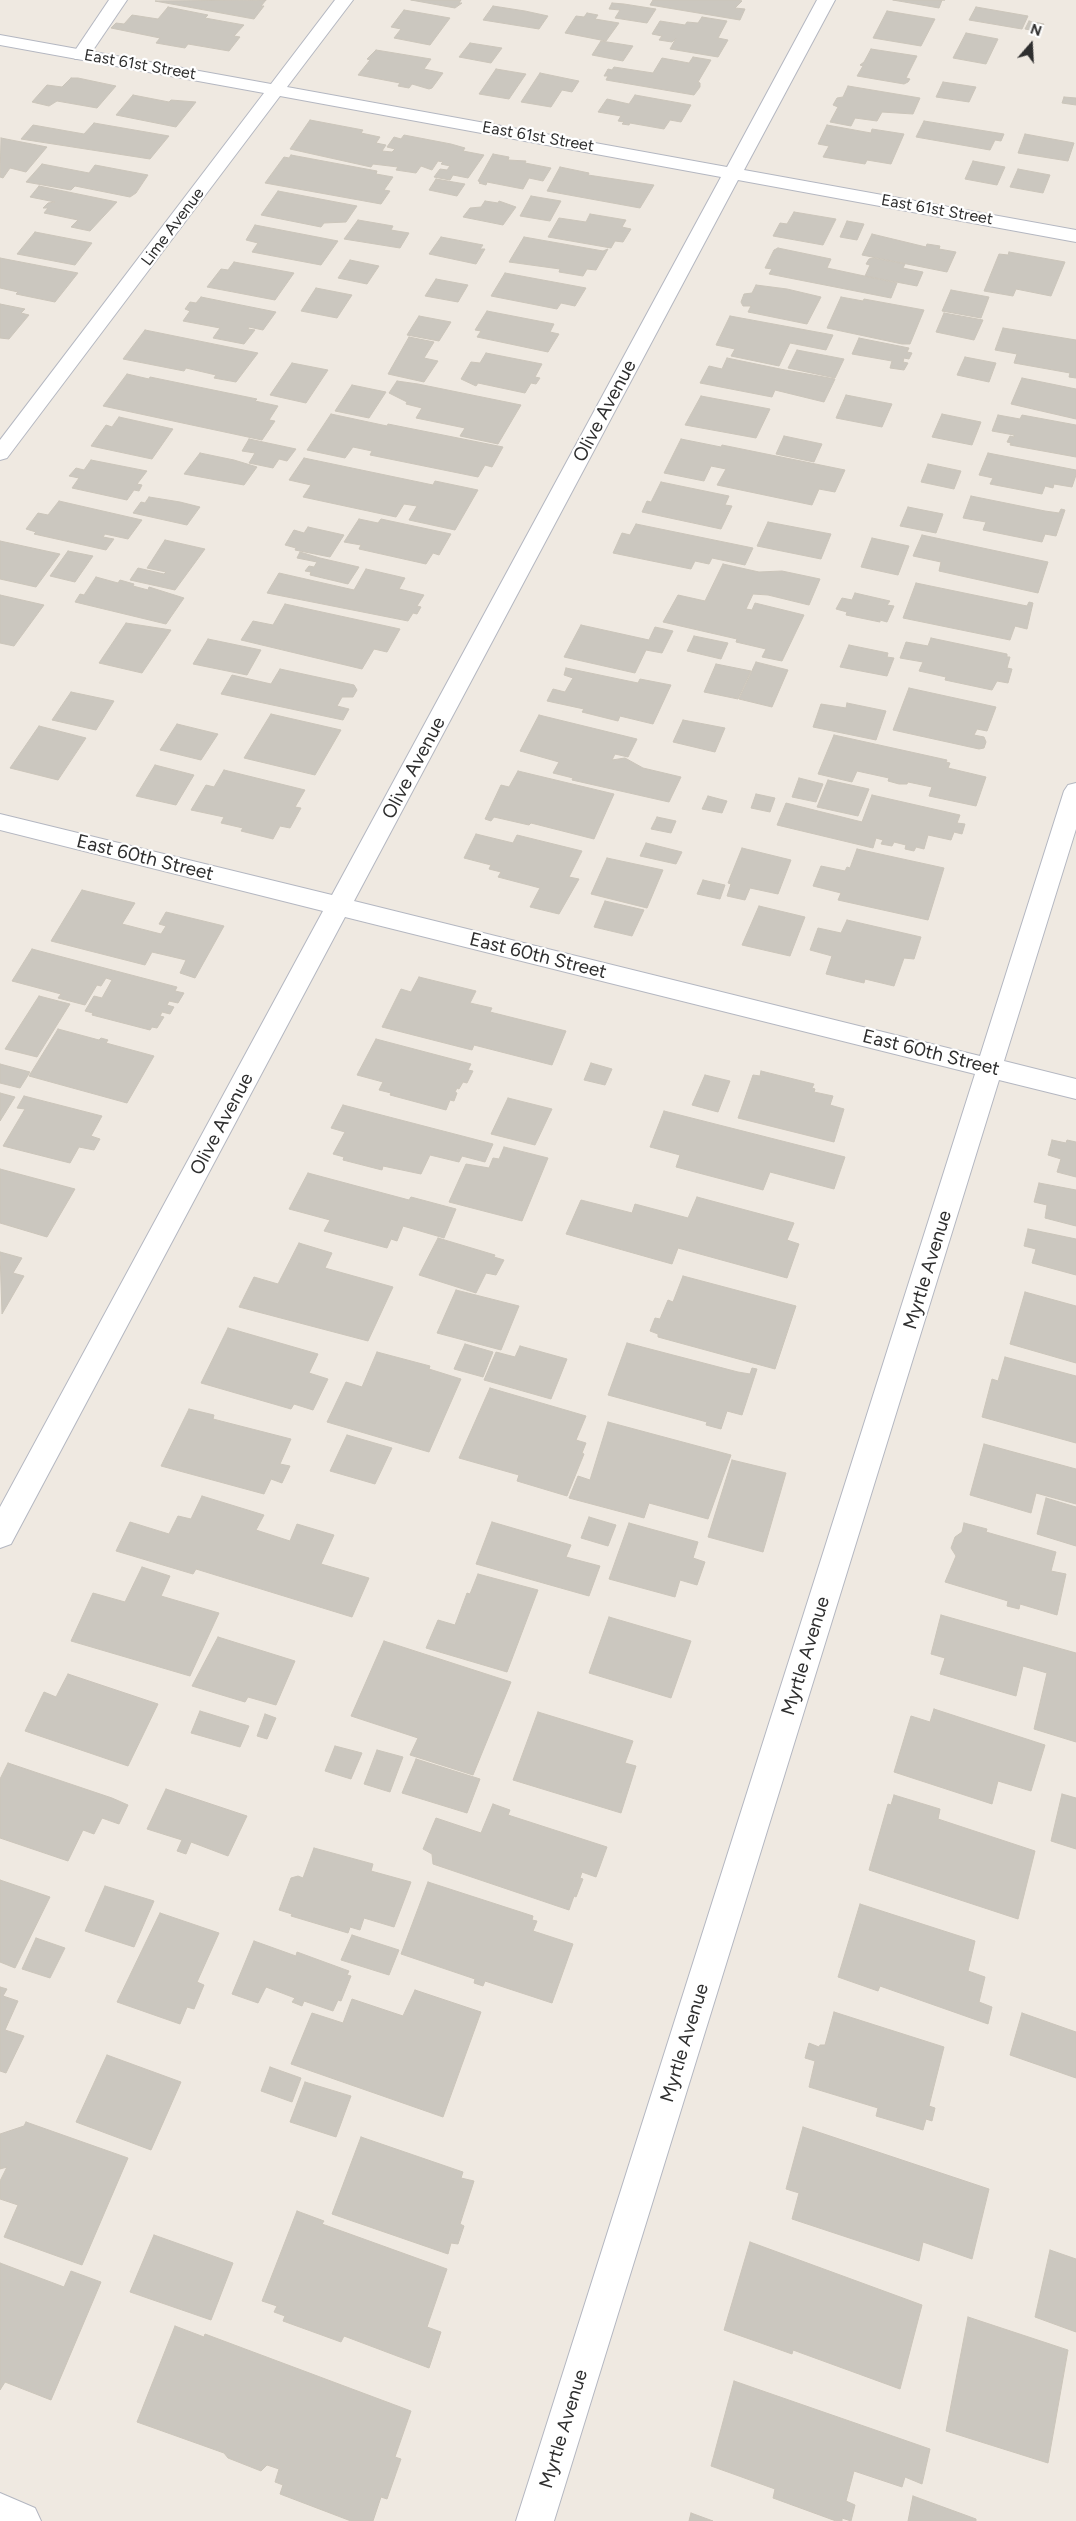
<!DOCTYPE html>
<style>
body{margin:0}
#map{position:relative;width:1076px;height:2521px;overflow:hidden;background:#efe9e1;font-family:Figtree,sans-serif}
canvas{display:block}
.north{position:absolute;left:1006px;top:20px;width:50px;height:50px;-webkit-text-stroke:4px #fff;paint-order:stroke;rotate:19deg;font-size:14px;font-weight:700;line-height:20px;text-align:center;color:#2e2e2e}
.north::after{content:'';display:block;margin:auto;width:18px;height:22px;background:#2e2e2e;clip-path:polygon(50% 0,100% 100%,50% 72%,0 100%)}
</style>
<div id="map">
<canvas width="1076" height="2521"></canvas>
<div class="north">N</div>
</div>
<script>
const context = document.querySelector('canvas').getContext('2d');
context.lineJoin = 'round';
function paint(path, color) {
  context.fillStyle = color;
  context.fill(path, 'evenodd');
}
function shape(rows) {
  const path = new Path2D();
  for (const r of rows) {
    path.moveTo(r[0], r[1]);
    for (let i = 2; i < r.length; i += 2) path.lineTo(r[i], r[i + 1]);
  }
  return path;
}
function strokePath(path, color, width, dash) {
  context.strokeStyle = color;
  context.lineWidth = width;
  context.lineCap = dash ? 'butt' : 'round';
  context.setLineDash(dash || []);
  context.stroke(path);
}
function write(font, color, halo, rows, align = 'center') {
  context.font = font + ' Figtree,sans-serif';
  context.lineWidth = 4.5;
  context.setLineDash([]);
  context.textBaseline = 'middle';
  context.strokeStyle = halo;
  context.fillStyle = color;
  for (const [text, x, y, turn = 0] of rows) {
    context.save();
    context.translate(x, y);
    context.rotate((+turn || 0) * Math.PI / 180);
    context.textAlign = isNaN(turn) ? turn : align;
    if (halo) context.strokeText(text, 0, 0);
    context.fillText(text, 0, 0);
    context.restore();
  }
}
const building = shape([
 [266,0,261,6,264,6,254,19,155,1,266,0],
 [411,0,461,0,459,3,462,3,455,8,411,0],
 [653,0,740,0,742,1,735,8,745,9,740,20,650,5,653,0],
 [893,0,945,0,942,0,939,8,893,0],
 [612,3,624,4,656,9,647,23,615,18,620,10,609,9,612,3],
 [493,6,525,11,548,16,539,29,483,20,493,6],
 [168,7,208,15,205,18,244,25,234,36,240,37,229,51,188,44,185,48,156,43,160,38,111,28,116,23,124,24,132,15,158,19,168,7],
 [976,7,1028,16,1022,29,969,20,976,7],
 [404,10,450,18,430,45,394,38,401,29,391,27,404,10],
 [887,11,935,19,921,46,873,38,887,11],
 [587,13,598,15,595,19,619,23,606,41,565,33,576,16,584,17,587,13],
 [702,17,727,21,718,38,728,40,718,57,670,49,676,38,672,42,659,40,662,36,652,34,660,21,685,25,687,22,698,23,702,17],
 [1029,21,1044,24,1040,32,1025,29,1029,21],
 [966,33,998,39,986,64,953,58,966,33],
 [601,41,633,46,623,61,592,55,601,41],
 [470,43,502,48,491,63,459,57,470,43],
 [871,49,917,56,906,78,910,79,908,82,904,84,857,76,863,66,860,65,864,62,871,49],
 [376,50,431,59,424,69,443,73,432,88,429,89,412,84,409,88,398,86,400,83,358,75,370,60,367,59,376,50],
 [693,57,711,60,698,82,700,83,700,87,694,95,606,80,608,76,604,76,608,69,612,70,614,67,653,73,662,58,689,63,693,57],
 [496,69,526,74,509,99,479,94,496,69],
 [540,73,569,79,579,81,572,92,562,90,551,107,521,102,540,73],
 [71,78,78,78,116,86,97,108,57,101,49,106,32,102,47,85,62,87,71,78],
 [943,82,976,87,969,102,936,97,943,82],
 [848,86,920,98,913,114,882,112,877,121,855,118,851,126,830,122,838,107,833,105,837,98,843,97,848,86],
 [133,95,169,102,171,100,196,102,176,127,116,115,133,95],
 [635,95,691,105,681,122,670,120,664,129,630,123,629,125,622,124,624,122,618,121,621,116,598,112,607,99,629,104,635,95],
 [1064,97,1076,98,1076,105,1062,103,1064,97],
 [310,120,363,130,361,133,380,137,376,143,386,145,382,151,392,152,395,149,387,147,394,137,401,139,404,135,451,144,465,148,463,151,484,155,468,178,453,175,450,180,434,177,440,169,447,170,450,166,441,164,443,162,438,161,432,170,421,166,416,173,396,170,398,167,373,164,371,167,290,149,310,120],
 [924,121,1004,134,1001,141,995,140,990,150,916,137,924,121],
 [94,123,169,136,150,159,21,139,33,125,84,134,94,123],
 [827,125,871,133,872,129,904,134,891,164,867,160,865,164,823,157,829,146,818,144,827,125],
 [1025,134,1074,143,1068,161,1018,153,1025,134],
 [1,138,47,147,26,172,10,168,3,178,0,177,1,138],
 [493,154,509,157,508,160,526,161,525,163,551,168,543,181,529,178,523,189,487,182,486,185,479,183,481,182,478,181,493,154],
 [291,155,377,171,376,174,393,177,384,190,390,191,381,204,265,183,284,157,289,158,291,155],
 [973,161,1005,167,997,185,965,179,973,161],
 [42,164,89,173,95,165,148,175,136,193,130,197,75,186,71,190,26,182,42,164],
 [560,167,589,173,588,175,654,185,640,208,547,191,560,167],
 [1018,169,1050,175,1043,193,1010,187,1018,169],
 [436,179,465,184,457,196,429,190,436,179],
 [39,186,117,202,90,231,71,227,78,220,44,213,48,208,43,208,48,203,55,202,30,197,39,186],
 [278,191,357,206,346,222,324,223,321,227,261,215,278,191],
 [531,196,561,201,550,221,520,216,531,196],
 [485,201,498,203,499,201,516,207,503,225,463,217,470,208,481,207,485,201],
 [794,212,836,219,823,245,773,236,780,223,787,224,794,212],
 [590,214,626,220,622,227,631,229,623,242,615,241,611,248,548,237,559,218,586,222,590,214],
 [358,220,393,226,391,230,409,233,400,248,344,239,358,220],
 [847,221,864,224,857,240,840,237,847,221],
 [255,225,338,241,321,265,252,252,258,243,246,240,255,225],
 [35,232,92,243,75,265,17,254,35,232],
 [872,234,926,247,927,244,940,246,939,249,956,252,947,272,862,255,872,234],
 [441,237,483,245,480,249,485,249,476,264,429,254,441,237],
 [524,237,603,251,608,249,596,270,587,269,583,276,559,272,560,269,509,262,524,237],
 [778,248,831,259,827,268,897,283,891,298,769,274,772,269,765,268,774,250,778,248],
 [1009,252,1065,262,1051,296,1016,289,1013,296,984,291,999,254,1008,255,1009,252],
 [0,258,78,273,55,302,16,294,18,292,0,288,0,258],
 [873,258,905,264,903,268,923,272,917,286,865,276,870,265,866,264,869,259,873,258],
 [350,260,379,266,367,284,338,278,350,260],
 [234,262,294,273,275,300,207,287,221,269,228,270,234,262],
 [505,273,586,288,575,306,561,303,557,309,491,296,505,273],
 [436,279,468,285,458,302,425,296,436,279],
 [756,285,787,289,821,297,807,324,748,312,751,306,743,306,741,302,744,294,752,293,756,285],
 [316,288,352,295,337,318,301,311,316,288],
 [951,290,989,297,981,318,942,311,951,290],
 [201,297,276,312,263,330,249,327,248,329,255,330,244,344,213,338,220,328,183,321,190,311,185,309,190,302,196,303,201,297],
 [841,297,863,301,864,299,924,310,910,344,902,344,827,328,841,297],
 [0,304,25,309,21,313,29,315,9,339,0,338,0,304],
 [487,311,554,324,550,332,559,334,548,352,477,337,481,331,475,330,487,311],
 [944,313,983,320,974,340,936,332,944,313],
 [419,316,451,322,439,341,407,335,419,316],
 [730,316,833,335,826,350,790,343,779,366,731,356,735,349,716,345,730,316],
 [1003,328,1076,340,1076,378,1069,377,1070,373,1014,363,1017,354,995,350,1003,328],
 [145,330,258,353,236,382,214,378,216,375,186,368,184,371,123,359,145,330],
 [409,337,434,342,424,358,438,361,424,382,388,374,409,337],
 [859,338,909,348,907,352,912,353,909,359,904,358,903,362,908,363,904,370,890,368,892,361,852,354,859,338],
 [797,350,844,359,835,378,788,368,797,350],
 [486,353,542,364,535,377,540,378,536,384,531,383,525,393,478,383,476,386,461,379,471,362,480,363,486,353],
 [965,357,996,363,989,382,957,375,965,357],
 [727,358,785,370,835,379,824,402,775,390,772,397,700,383,709,366,722,369,727,358],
 [292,363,328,370,306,403,270,395,292,363],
 [127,374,149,379,150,377,257,399,255,401,278,406,269,420,275,421,262,440,103,406,127,374],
 [1022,378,1076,389,1076,419,1011,404,1022,378],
 [397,381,418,384,521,405,498,444,460,436,465,428,416,418,422,408,406,404,407,402,389,393,397,381],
 [352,385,386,392,369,418,335,411,352,385],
 [846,395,892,404,882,427,836,418,846,395],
 [701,396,770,409,756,438,685,425,701,396],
 [331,414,387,426,388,424,503,447,492,467,485,465,478,477,370,455,372,451,353,447,345,458,307,450,331,414],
 [942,414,981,422,972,445,932,437,942,414],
 [998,415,1020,419,1022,415,1076,425,1076,457,1010,445,1011,443,1007,442,1010,436,1014,437,1014,435,992,431,998,415],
 [119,417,173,429,152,459,91,446,106,425,112,427,119,417],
 [784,436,822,444,814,462,776,454,784,436],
 [249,439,296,449,287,461,279,459,273,468,249,463,255,453,242,451,249,439],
 [681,439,721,447,722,445,845,470,835,492,819,489,812,505,717,485,726,469,711,466,704,481,664,473,681,439],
 [200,453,234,460,257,467,244,485,184,474,200,453],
 [988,453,1076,470,1076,475,1072,487,1054,484,1053,488,1045,486,1042,494,990,484,993,478,979,475,988,453],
 [304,458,433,485,435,481,478,490,455,530,409,520,417,506,404,504,396,517,303,497,311,485,289,480,304,458],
 [91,460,147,471,137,484,142,485,139,491,134,490,127,500,72,488,79,478,69,476,76,468,84,470,91,460],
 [928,464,961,471,954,489,921,482,928,464],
 [661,482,729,496,725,505,732,506,721,529,642,512,647,501,651,502,661,482],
 [971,496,1045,511,1059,513,1061,509,1065,510,1056,536,1045,534,1042,542,983,530,986,522,963,518,971,496],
 [149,497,180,502,200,507,187,525,133,513,141,502,145,503,149,497],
 [59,501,142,520,128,539,105,534,103,537,114,539,106,550,34,534,36,532,26,529,38,513,48,515,59,501],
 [908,507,943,514,936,533,900,526,908,507],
 [359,519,378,523,381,519,451,534,439,555,433,553,426,564,359,549,361,545,344,542,359,519],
 [768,522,831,534,821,559,757,546,768,522],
 [636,524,753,548,745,565,712,558,709,564,695,561,691,569,613,553,622,533,630,535,636,524],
 [308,527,344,535,330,557,295,550,296,548,285,545,294,530,304,533,308,527],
 [922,535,1048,562,1038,593,939,571,941,562,913,556,922,535],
 [872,538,909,546,898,575,861,567,872,538],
 [165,540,205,549,175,590,130,580,138,568,164,574,166,572,147,568,165,540],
 [0,541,60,554,36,587,0,579,0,541],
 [68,551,93,556,75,582,50,576,68,551],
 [300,552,320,558,359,567,348,584,310,575,311,572,305,571,309,566,314,567,317,562,297,558,300,552],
 [723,564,759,572,782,571,820,579,809,605,768,595,753,594,746,609,752,610,755,603,804,615,782,661,762,657,766,649,736,642,737,639,663,622,678,595,705,601,723,564],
 [366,569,405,578,399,589,424,595,417,606,421,607,417,614,413,613,408,621,267,593,279,573,354,590,366,569],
 [96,577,118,583,120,580,134,584,133,586,148,590,149,587,184,598,166,624,75,602,80,594,84,595,96,577],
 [916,583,1027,606,1029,602,1033,603,1027,629,1015,626,1010,640,903,618,916,583],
 [855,593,890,601,887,605,894,606,887,622,880,620,880,622,846,615,847,612,836,609,842,598,852,600,855,593],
 [0,595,44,605,14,646,0,643,0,595],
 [285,604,400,629,387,652,374,649,362,669,241,640,253,621,273,625,285,604],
 [126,623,171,630,142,673,99,663,126,623],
 [581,625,649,640,655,627,673,631,662,653,646,650,635,673,564,657,581,625],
 [694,636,728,643,721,659,687,651,694,636],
 [931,638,1007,654,1007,657,1010,657,1007,668,1012,669,1008,683,997,681,992,690,945,680,946,677,919,671,923,662,900,658,906,642,928,646,931,638],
 [208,639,261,650,247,675,193,664,208,639],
 [849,645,888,653,887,657,894,658,887,676,840,667,849,645],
 [756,662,788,670,772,707,739,699,756,662],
 [716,664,751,671,738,699,704,692,716,664],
 [566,668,638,683,640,679,671,685,653,724,620,716,618,721,582,712,584,709,547,701,553,689,565,692,573,678,564,675,566,668],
 [280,669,354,685,357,690,353,697,342,697,337,706,349,709,343,720,221,694,232,675,271,684,280,669],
 [909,688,996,707,987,731,977,729,974,735,984,737,986,742,984,748,979,749,893,730,909,688],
 [71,692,114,701,96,730,52,720,71,692],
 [847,703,886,711,876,740,813,727,821,704,846,708,847,703],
 [271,714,341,730,315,775,244,758,271,714],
 [539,715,637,739,628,757,615,754,612,760,625,758,643,768,681,777,669,802,572,780,573,778,553,773,559,762,520,751,539,715],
 [683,720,725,728,715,752,673,742,683,720],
 [177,724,218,734,201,760,160,750,177,724],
 [39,726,86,738,58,780,10,768,39,726],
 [834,735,947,760,946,762,950,763,948,768,986,777,976,806,929,796,932,787,908,782,907,784,899,784,888,781,889,778,857,771,852,782,818,774,834,735],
 [155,765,194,775,176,805,136,796,155,765],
 [224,770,305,790,295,807,301,808,290,828,280,826,273,839,241,831,243,828,221,823,224,817,191,810,206,785,214,787,224,770],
 [518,771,614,794,594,839,531,823,529,825,494,817,491,821,485,819,501,785,509,787,518,771],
 [799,778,823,784,816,802,792,797,799,778],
 [828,780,869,789,858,816,817,807,828,780],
 [756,794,775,798,770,812,751,808,756,794],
 [872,795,960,815,957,823,965,824,962,834,954,832,951,840,928,835,924,849,916,847,914,851,905,849,906,845,894,842,892,846,881,844,883,840,876,838,873,848,777,825,786,803,862,822,872,795],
 [708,796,727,801,722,813,702,809,708,796],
 [657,817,676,821,671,833,651,829,657,817],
 [476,834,513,843,517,835,582,851,569,877,579,879,559,914,530,907,540,888,498,877,501,872,489,869,491,865,464,858,476,834],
 [646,843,682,852,676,864,640,856,646,843],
 [742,848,791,860,778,894,750,888,745,900,727,896,731,884,728,883,742,848],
 [857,849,944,868,928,920,838,900,841,893,813,886,821,866,845,871,847,867,850,868,857,849],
 [607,858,663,870,647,908,591,894,607,858],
 [703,880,725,885,720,899,697,894,703,880],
 [82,890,135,903,122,924,161,934,166,926,159,924,166,912,224,926,195,978,180,973,186,960,152,952,145,965,51,941,82,890],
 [605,901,644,910,632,936,594,927,605,901],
 [759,906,805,917,790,956,742,945,759,906],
 [847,920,921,937,914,959,904,958,894,986,865,979,864,983,826,974,832,956,810,950,818,928,841,933,847,920],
 [32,949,177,987,175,991,184,993,178,1003,169,1001,167,1005,174,1007,170,1014,162,1012,160,1016,164,1017,157,1028,152,1027,150,1030,92,1015,93,1013,85,1011,94,996,102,998,112,980,106,978,101,986,97,985,85,1005,58,998,61,994,12,981,32,949],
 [419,977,476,991,470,1003,492,1008,490,1012,566,1031,552,1065,474,1045,472,1050,382,1027,401,989,411,992,419,977],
 [39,996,70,1004,37,1057,5,1049,39,996],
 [58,1029,99,1040,101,1038,108,1040,106,1043,154,1056,127,1103,29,1076,58,1029],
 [376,1039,471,1064,468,1070,473,1071,467,1083,463,1082,459,1089,457,1088,455,1092,457,1093,454,1101,450,1100,446,1110,390,1095,391,1093,379,1090,383,1082,357,1075,376,1039],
 [591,1063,612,1069,605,1085,584,1080,591,1063],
 [0,1064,30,1072,20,1088,0,1083,0,1064],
 [761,1071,814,1084,812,1088,815,1089,814,1092,833,1096,830,1105,844,1109,834,1142,738,1118,753,1075,760,1076,761,1071],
 [705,1075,730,1081,718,1112,692,1105,705,1075],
 [0,1093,15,1097,0,1121,0,1093],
 [24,1096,102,1116,91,1136,100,1139,94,1150,79,1147,70,1163,3,1146,25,1109,17,1108,24,1096],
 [508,1098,552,1109,535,1145,491,1134,508,1098],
 [343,1105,493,1144,485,1162,462,1156,459,1162,430,1155,421,1174,383,1166,382,1170,343,1160,344,1157,333,1154,345,1132,331,1128,343,1105],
 [664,1111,845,1157,834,1189,770,1172,763,1190,676,1167,680,1155,650,1147,664,1111],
 [1052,1140,1066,1143,1067,1140,1076,1142,1076,1177,1057,1172,1061,1159,1048,1155,1052,1140],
 [504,1147,548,1158,522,1221,449,1202,466,1164,489,1168,493,1158,499,1159,504,1147],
 [0,1169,75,1189,47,1237,0,1223,0,1169],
 [308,1173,409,1200,411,1197,456,1209,444,1238,403,1226,397,1241,391,1239,387,1248,324,1231,330,1220,289,1209,308,1173],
 [1039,1183,1076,1190,1076,1226,1045,1218,1047,1205,1034,1202,1039,1183],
 [697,1197,794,1223,787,1240,799,1244,787,1278,678,1248,672,1264,566,1234,581,1200,632,1213,635,1204,688,1218,697,1197],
 [1028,1229,1076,1239,1076,1275,1032,1263,1036,1249,1024,1246,1028,1229],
 [438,1238,495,1255,494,1257,504,1260,496,1275,486,1273,476,1293,419,1275,438,1238],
 [299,1243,332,1253,325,1268,393,1287,368,1341,239,1307,254,1277,278,1284,299,1243],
 [0,1252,22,1258,13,1273,24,1276,2,1314,0,1252],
 [683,1276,796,1306,775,1369,658,1337,658,1334,650,1331,655,1318,660,1319,668,1300,673,1302,683,1276],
 [456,1290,519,1306,501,1350,437,1333,456,1290],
 [1025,1292,1076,1306,1076,1363,1010,1344,1025,1292],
 [228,1328,318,1354,309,1373,328,1379,313,1410,294,1404,291,1409,201,1383,228,1328],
 [627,1343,738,1372,750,1374,752,1368,757,1369,742,1415,727,1411,721,1429,706,1425,707,1422,608,1395,627,1343],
 [465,1344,493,1352,483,1377,454,1369,465,1344],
 [520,1346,567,1359,551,1399,484,1380,496,1352,515,1357,520,1346],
 [377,1352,430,1366,429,1369,461,1379,429,1452,327,1422,346,1382,362,1387,377,1352],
 [1005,1357,1076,1376,1076,1443,982,1417,992,1379,998,1381,1005,1357],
 [490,1388,586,1416,576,1440,586,1443,582,1453,584,1454,567,1496,517,1481,519,1475,459,1458,490,1388],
 [189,1409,214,1415,213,1419,291,1439,280,1464,290,1466,282,1483,271,1479,264,1494,161,1466,189,1409],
 [608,1422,731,1455,708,1519,649,1503,644,1518,569,1498,578,1476,590,1480,608,1422],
 [347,1435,392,1448,375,1484,330,1471,347,1435],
 [984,1444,1076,1469,1076,1504,1036,1493,1031,1513,970,1495,984,1444],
 [732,1460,786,1473,763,1552,708,1537,732,1460],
 [202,1496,264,1515,256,1530,290,1541,297,1524,334,1535,321,1564,369,1578,352,1617,196,1569,193,1574,116,1551,130,1522,169,1534,178,1516,191,1519,202,1496],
 [1046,1498,1076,1507,1076,1546,1037,1534,1046,1498],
 [589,1517,616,1525,608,1546,581,1538,589,1517],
 [492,1522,571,1545,566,1557,600,1566,589,1596,476,1564,492,1522],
 [629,1523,698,1542,693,1558,705,1562,697,1585,680,1580,675,1597,609,1579,629,1523],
 [964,1523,987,1529,986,1532,1056,1552,1051,1571,1066,1574,1057,1615,1020,1604,1019,1609,1007,1606,1008,1601,945,1582,956,1556,951,1548,955,1537,962,1532,964,1523],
 [142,1567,170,1576,161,1596,219,1613,190,1676,71,1641,93,1593,125,1602,142,1567],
 [478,1574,538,1590,507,1672,426,1648,438,1620,455,1625,467,1593,470,1594,478,1574],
 [941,1615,1076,1653,1076,1742,1034,1729,1047,1673,1023,1666,1016,1696,940,1674,945,1658,931,1654,941,1615],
 [609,1617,691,1641,671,1698,589,1673,609,1617],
 [218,1637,295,1661,276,1705,248,1697,245,1702,192,1686,218,1637],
 [384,1641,511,1682,473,1775,410,1755,418,1738,351,1716,384,1641],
 [68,1674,158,1704,128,1766,25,1731,44,1692,56,1697,68,1674],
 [934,1709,1045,1745,1031,1791,998,1781,992,1804,894,1772,911,1716,930,1722,934,1709],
 [200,1711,249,1726,240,1747,191,1733,200,1711],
 [538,1712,633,1741,625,1763,636,1766,621,1813,513,1780,538,1712],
 [265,1714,276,1718,267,1739,257,1736,265,1714],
 [335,1746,362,1753,351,1779,325,1771,335,1746],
 [377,1750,403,1757,390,1792,364,1784,377,1750],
 [416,1759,480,1779,467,1813,402,1793,416,1759],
 [8,1763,112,1798,128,1805,119,1824,102,1818,94,1834,83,1830,68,1861,0,1838,0,1779,8,1763],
 [166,1789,247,1816,228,1856,191,1842,186,1854,177,1851,182,1840,147,1829,166,1789],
 [1062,1794,1076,1798,1076,1849,1051,1841,1062,1794],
 [894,1795,940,1809,938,1819,1035,1851,1018,1919,869,1870,888,1804,891,1805,894,1795],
 [493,1804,510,1810,508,1815,607,1847,596,1877,582,1872,580,1878,583,1879,576,1897,574,1896,569,1910,433,1864,432,1854,423,1849,436,1818,481,1833,493,1804],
 [314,1848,373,1864,371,1871,411,1882,394,1927,364,1918,360,1930,350,1927,348,1933,291,1916,292,1914,279,1910,291,1878,298,1876,303,1878,314,1848],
 [0,1880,50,1897,15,1968,0,1962,0,1880],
 [428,1882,533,1916,532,1920,537,1921,533,1931,573,1944,552,2003,485,1981,483,1986,474,1983,475,1979,401,1954,428,1882],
 [105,1886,154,1901,134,1947,85,1931,105,1886],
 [860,1904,975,1941,968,1971,985,1977,979,2002,992,2007,988,2024,880,1986,878,1991,838,1977,860,1904],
 [160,1913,219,1933,197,1982,204,1985,194,2009,187,2007,180,2024,117,2002,160,1913],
 [352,1935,399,1950,389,1975,341,1960,352,1935],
 [36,1938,65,1948,50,1978,22,1969,36,1938],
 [254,1941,296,1956,297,1952,349,1971,347,1975,351,1976,341,2001,338,2000,333,2011,304,2001,302,2006,292,2002,295,1998,266,1987,258,2003,232,1994,254,1941],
 [0,1987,7,1989,3,1996,18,2001,5,2030,24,2036,6,2073,0,2071,0,1987],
 [415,1990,481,2012,443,2117,291,2064,312,2013,343,2023,352,1999,403,2016,415,1990],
 [834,2012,944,2047,929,2106,935,2108,932,2121,926,2119,923,2130,876,2116,878,2108,809,2087,815,2061,805,2058,809,2043,819,2047,820,2045,825,2045,834,2012],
 [1022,2013,1076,2032,1076,2078,1010,2055,1022,2013],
 [107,2055,181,2082,151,2150,76,2122,107,2055],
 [270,2067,301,2078,292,2102,261,2091,270,2067],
 [305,2082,351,2096,336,2137,290,2122,305,2082],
 [26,2122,128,2158,82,2265,4,2237,18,2205,0,2199,0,2181,7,2167,0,2169,0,2134,24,2126,26,2122],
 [803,2127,989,2189,972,2259,923,2242,919,2261,792,2219,799,2193,786,2189,803,2127],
 [361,2137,463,2172,461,2178,474,2181,460,2224,464,2226,458,2244,451,2243,448,2254,332,2214,361,2137],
 [297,2211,324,2221,322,2224,447,2269,427,2327,441,2332,429,2368,344,2336,341,2342,283,2321,285,2316,274,2312,277,2306,262,2301,297,2211],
 [154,2235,233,2263,211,2320,130,2292,154,2235],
 [750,2242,922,2305,900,2389,793,2350,792,2354,724,2330,750,2242],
 [1050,2250,1076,2259,1076,2332,1035,2317,1050,2250],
 [0,2263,64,2287,71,2271,101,2282,51,2400,5,2382,0,2390,0,2263],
 [968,2317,1068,2350,1048,2463,946,2431,968,2317],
 [175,2326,204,2337,205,2334,411,2411,395,2457,401,2459,387,2499,381,2497,373,2521,351,2521,280,2494,283,2485,275,2482,279,2469,267,2465,261,2471,228,2458,224,2453,137,2422,175,2326],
 [734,2381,930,2449,922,2484,905,2477,902,2487,854,2471,846,2501,855,2505,851,2521,842,2518,842,2521,836,2521,773,2498,775,2489,711,2466,734,2381],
 [913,2496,976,2519,976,2521,908,2521,913,2496],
 [691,2513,713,2521,689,2521,691,2513]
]);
paint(building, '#cbc7bf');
strokePath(building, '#cbc5ba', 1);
const service = shape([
 [109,0,127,0,87,59,75,59,72,55,109,0]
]);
const minor = shape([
 [335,0,353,0,287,87,727,167,817,0,835,0,744,170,1076,230,1076,242,738,180,354,901,980,1056,1064,791,1068,785,1076,783,1076,829,1004,1061,1076,1079,1076,1099,999,1080,554,2521,516,2521,975,1074,345,917,11,1544,0,1548,0,1507,323,911,0,830,0,814,332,895,721,177,280,96,7,458,0,460,0,440,264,93,0,45,0,35,271,84,335,0],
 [0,2493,35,2508,41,2521,0,2521,0,2493]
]);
strokePath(service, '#b4b7c1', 2);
strokePath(minor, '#b4b7c1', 2);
paint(service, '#fff');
paint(minor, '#fff');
write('16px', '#2e2e2e', '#fff', [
 ["East 61st Street",140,65,10],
 ["East 61st Street",538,137,10],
 ["East 61st Street",937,210,10],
 ["Lime Avenue",173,227,-53]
]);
write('19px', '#2e2e2e', '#fff', [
 ["Olive Avenue",605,411,-62],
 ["Olive Avenue",414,768,-62],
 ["East 60th Street",145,858,14],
 ["East 60th Street",538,956,14],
 ["East 60th Street",931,1053,14],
 ["Olive Avenue",222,1124,-62],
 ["Myrtle Avenue",928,1270,-73],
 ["Myrtle Avenue",806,1656,-73],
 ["Myrtle Avenue",685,2043,-73],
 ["Myrtle Avenue",564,2429,-73]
]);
</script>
